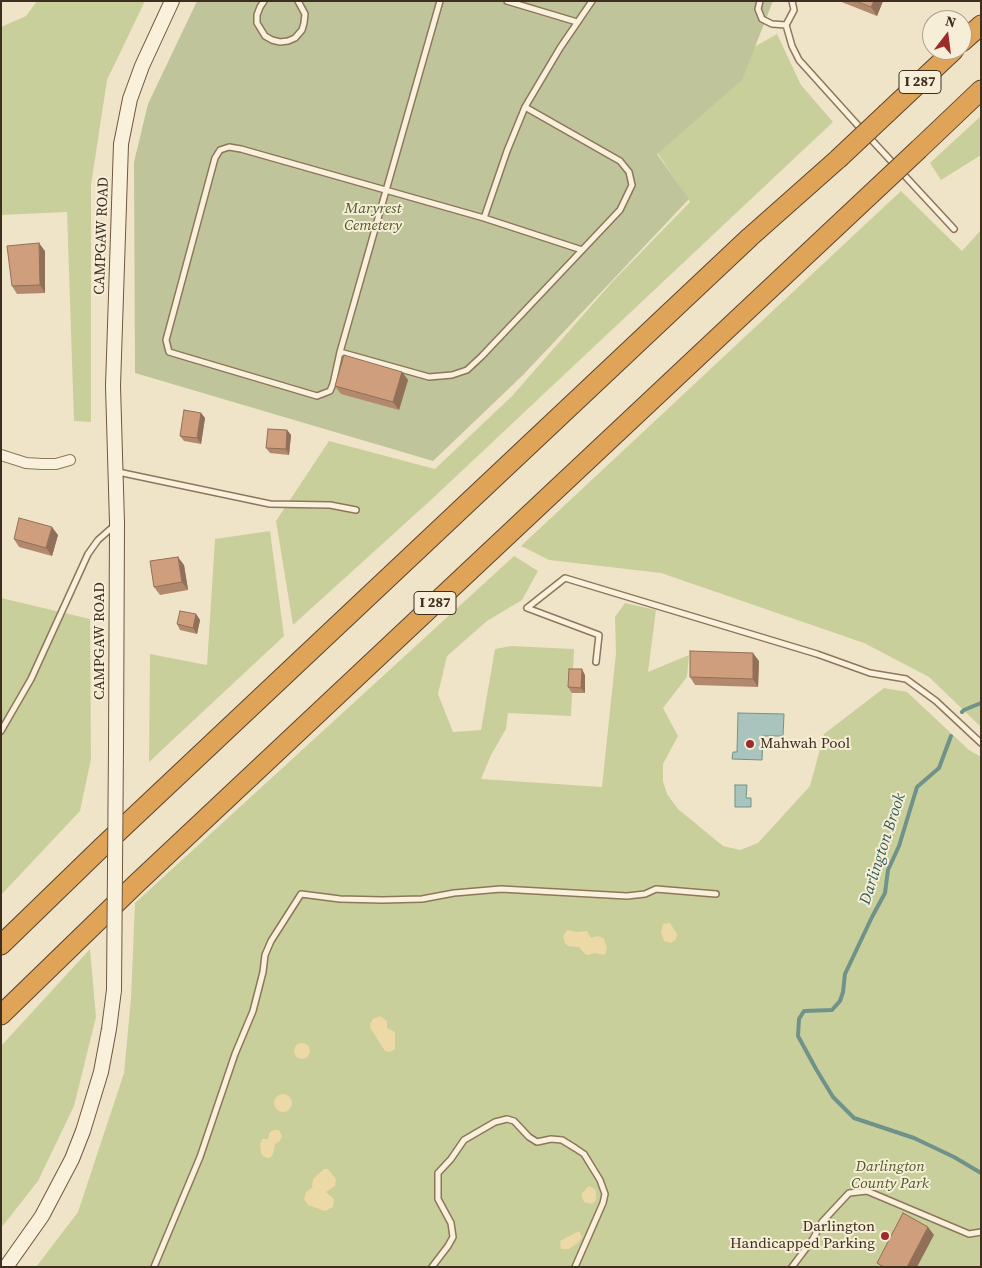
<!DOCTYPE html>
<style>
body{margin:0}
#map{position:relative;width:982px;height:1268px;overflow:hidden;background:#f0e4c8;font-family:"Source Serif 4",serif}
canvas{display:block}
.frame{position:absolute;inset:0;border:2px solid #3d2e20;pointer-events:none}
.north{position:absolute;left:922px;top:10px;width:50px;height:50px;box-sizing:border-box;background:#f7eed8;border:1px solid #ada18e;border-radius:50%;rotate:15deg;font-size:14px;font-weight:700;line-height:20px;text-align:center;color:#3d2e20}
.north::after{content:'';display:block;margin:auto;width:18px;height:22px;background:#9e2a2b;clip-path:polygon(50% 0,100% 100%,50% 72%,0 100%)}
</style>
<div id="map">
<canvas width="982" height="1268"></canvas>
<div class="frame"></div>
<div class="north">N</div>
</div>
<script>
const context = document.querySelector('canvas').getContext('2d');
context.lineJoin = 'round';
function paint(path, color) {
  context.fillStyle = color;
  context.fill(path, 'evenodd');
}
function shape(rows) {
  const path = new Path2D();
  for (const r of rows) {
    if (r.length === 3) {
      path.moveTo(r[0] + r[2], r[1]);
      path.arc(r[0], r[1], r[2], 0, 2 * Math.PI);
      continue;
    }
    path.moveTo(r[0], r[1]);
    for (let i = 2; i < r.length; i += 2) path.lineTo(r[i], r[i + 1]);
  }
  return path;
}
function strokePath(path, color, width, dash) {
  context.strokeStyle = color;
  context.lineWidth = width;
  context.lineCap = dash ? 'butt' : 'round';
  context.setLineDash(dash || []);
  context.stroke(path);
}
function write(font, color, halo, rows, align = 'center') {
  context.font = font + ' "Source Serif 4",serif';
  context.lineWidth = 4;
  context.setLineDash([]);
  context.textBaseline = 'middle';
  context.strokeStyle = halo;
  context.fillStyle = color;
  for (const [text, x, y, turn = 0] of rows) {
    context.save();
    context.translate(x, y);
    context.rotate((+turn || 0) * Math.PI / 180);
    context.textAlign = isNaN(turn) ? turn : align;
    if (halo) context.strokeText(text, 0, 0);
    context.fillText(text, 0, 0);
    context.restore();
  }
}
paint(shape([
 [37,1,145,1,107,80,91,185,91,422,74,421,67,212,1,215,1,27,26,16],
 [777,34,801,85,833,122,432,499,293,625,276,521,329,441,435,469,512,396,613,281,690,202,639,125,708,73],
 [981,116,981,155,941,180,930,163],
 [901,191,962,251,981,230,981,727,929,677,864,643,661,573,549,560,521,546],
 [270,531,284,636,149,762,150,654,207,665,215,539],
 [514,556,538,571,522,600,487,621,447,656,438,694,453,732,481,730,495,649,511,646,574,649,571,716,508,713,506,729,491,755,481,779,602,787,616,653,615,617,625,603,656,610,648,672,689,655,687,677,663,708,678,736,663,764,663,781,667,794,678,809,723,846,740,850,758,843,810,786,824,734,884,688,907,692,969,750,981,757,981,1267,36,1267,78,1212,124,1073,131,998,135,903],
 [1,598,90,619,91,759,80,811,1,895],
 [90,949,96,1017,74,1106,38,1181,1,1228,1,1046]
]), '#c9cf9b');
paint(shape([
 [670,923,677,934,676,939,671,943,664,941,661,933,663,924],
 [567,930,576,932,587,931,591,938,598,936,604,939,607,948,606,952,604,955,595,953,588,955,585,954,579,947,568,946,565,943,563,936],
 [380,1016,387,1021,387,1028,395,1032,395,1049,390,1052,385,1051,371,1029,370,1024,373,1019],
 [302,1051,8],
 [283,1103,9],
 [274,1130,279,1130,282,1136,280,1141,275,1144,273,1154,270,1158,267,1158,263,1156,261,1153,260,1144,262,1139,268,1139,270,1132],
 [324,1169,328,1169,336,1179,335,1186,326,1192,334,1199,333,1207,325,1211,308,1205,304,1199,306,1192,312,1188,313,1179],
 [589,1186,595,1189,596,1192,596,1200,592,1204,584,1202,582,1197,582,1193],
 [579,1231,582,1237,579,1242,569,1249,561,1249,560,1241]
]), '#ecd9a5');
paint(shape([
 [197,1,773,1,742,80,657,154,689,199,523,375,433,461,135,373,134,162,148,104]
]), '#bfc49a');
const water = shape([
 [738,713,784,714,783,736,763,736,762,760,732,759,733,752,737,752,738,713],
 [735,785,747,785,746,798,751,798,751,807,735,807,735,785]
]);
paint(water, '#a9c4bc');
strokePath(water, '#6f938a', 1);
strokePath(shape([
 [962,712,964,710,981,703],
 [951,736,939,768,917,787,899,846,888,870,885,893,872,917,845,974,843,992,840,1001,832,1010,804,1011,799,1019,798,1036,816,1069,833,1097,854,1118,914,1138,954,1157,981,1173]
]), '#6f938a', 4);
const service = shape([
 [264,1,260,7,257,15,257,23,265,36,272,40,280,42,288,41,295,38,302,30,304,23,305,14,298,1],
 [440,1,340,352,429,377,452,375,467,370,482,356,620,210,632,185,629,172,620,161,525,107],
 [507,1,577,22],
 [760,1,758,9,762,19,772,24,786,25],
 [792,1,794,10,786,25,792,46,799,60,862,130],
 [868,136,954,229],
 [484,218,507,151,525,107,560,48,592,1],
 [340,352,333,384,330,391,317,396,169,352,166,340,215,158,220,150,229,147,241,149,484,218,582,250],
 [118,472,270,504,330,505,356,510],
 [596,662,599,635,527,608,565,578,817,654,870,673,906,679,936,701,981,743],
 [1,731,31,679,88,554,98,540,115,525],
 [154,1267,200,1157,235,1054,253,1011,263,972,265,955,271,941,301,894,340,899,382,900,422,899,454,893,501,889,627,896,645,894,656,889,716,894],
 [432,1267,448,1246,453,1237,451,1223,438,1199,438,1173,451,1159,464,1140,495,1122,507,1119,514,1121,529,1137,537,1142,551,1139,562,1140,575,1148,584,1154,600,1180,605,1194,603,1203,575,1267],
 [792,1267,813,1239,822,1222,849,1193,867,1191,969,1234,981,1232]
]);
const minor = shape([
 [1,455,26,463,42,464,56,464,70,460]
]);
const secondary = shape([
 [116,746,117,523,113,386,121,144,130,99,142,66,172,1],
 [6,1267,42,1216,72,1159,83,1131,101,1072,109,1029,114,990]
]);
const motorway = shape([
 [962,42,981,25],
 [887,113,954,50],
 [919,149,981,90],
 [1,945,101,848,750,237,838,159],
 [1,1015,136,884,871,194]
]);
strokePath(service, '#8d765c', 8);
strokePath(minor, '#8d765c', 12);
strokePath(secondary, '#6f573f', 16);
strokePath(motorway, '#5b4430', 21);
strokePath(service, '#faf1dc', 5);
strokePath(minor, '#faf1dc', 10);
strokePath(secondary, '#faf1dc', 14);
strokePath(motorway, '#e0a458', 19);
const secondaryBridge = shape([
 [114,990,116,746]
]);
const motorwayBridge = shape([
 [838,159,887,113],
 [871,194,919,149]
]);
strokePath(secondaryBridge, '#6f573f', 16, []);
strokePath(motorwayBridge, '#5b4430', 21, []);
strokePath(secondaryBridge, '#faf1dc', 14);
strokePath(motorwayBridge, '#e0a458', 19);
paint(shape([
 [839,1,883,1,877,16],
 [45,251,45,293,17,294,12,286],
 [402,372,408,380,399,410,341,394,335,386],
 [201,413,205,418,201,444,184,441,180,436],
 [287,430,291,435,289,455,270,453,266,448],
 [58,535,52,556,19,547,14,539],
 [184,565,188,590,160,595,154,587],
 [196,614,200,620,197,634,180,630,177,624],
 [759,661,758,687,695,685,690,677],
 [585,675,585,693,572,693,568,687]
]), '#b2896c');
paint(shape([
 [874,1,883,1,877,16,871,7],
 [39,243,45,251,45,293,40,285],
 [402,372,408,380,399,410,393,402],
 [201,413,205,418,201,444,197,438],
 [287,430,291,435,289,455,286,449],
 [52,527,58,535,52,556,46,548],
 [178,557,184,565,188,590,182,582],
 [196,614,200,620,197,634,193,628],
 [753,653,759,661,758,687,753,679],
 [582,669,585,675,585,693,581,688],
 [928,1227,934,1235,917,1267,907,1267]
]), '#916f58');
const building = shape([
 [855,1,874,1,871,7,855,1],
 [39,243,40,285,12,286,7,246,39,243],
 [344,355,402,372,393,402,335,386,344,355],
 [184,410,201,413,197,438,180,436,184,410],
 [268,429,287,430,286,449,266,448,268,429],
 [19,518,52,527,46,548,14,539,19,518],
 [178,557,182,582,154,587,150,561,178,557],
 [180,611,196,614,193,628,177,624,180,611],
 [690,651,753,653,753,679,690,677,690,651],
 [569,669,582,669,581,688,568,687,569,669],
 [903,1213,928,1227,907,1267,884,1267,877,1263,903,1213]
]);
paint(building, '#cf9f7d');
strokePath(building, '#916f58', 1);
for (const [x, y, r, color] of [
 [750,744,5,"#9e2a2b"],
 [885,1236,5,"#9e2a2b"]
]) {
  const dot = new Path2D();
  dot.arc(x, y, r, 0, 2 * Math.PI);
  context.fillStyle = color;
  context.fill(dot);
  strokePath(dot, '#f7eed8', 2);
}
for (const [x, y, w] of [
 [920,82,42],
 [435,603,42]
]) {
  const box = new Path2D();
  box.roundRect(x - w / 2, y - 11.5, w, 23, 4);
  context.fillStyle = '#f7eed8';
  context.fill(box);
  strokePath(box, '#3d2e20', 1);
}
write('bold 14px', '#3d2e20', null, [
 ["I 287",920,82],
 ["I 287",435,603]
]);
write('italic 15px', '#4d5a26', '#f7eed8', [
 ["Maryrest",373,209],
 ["Cemetery",373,226],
 ["Darlington",890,1167],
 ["County Park",890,1184]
]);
write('15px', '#3d2e20', '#f7eed8', [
 ["CAMPGAW ROAD",102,236,-88],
 ["CAMPGAW ROAD",100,641,-90]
]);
write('15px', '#3d2e20', '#f7eed8', [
 ["Mahwah Pool",760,744],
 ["Darlington",875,1227,"right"],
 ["Handicapped Parking",875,1244,"right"]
], 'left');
write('italic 16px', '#2f5d5a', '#f7eed8', [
 ["Darlington Brook",883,849,-72]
]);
</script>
